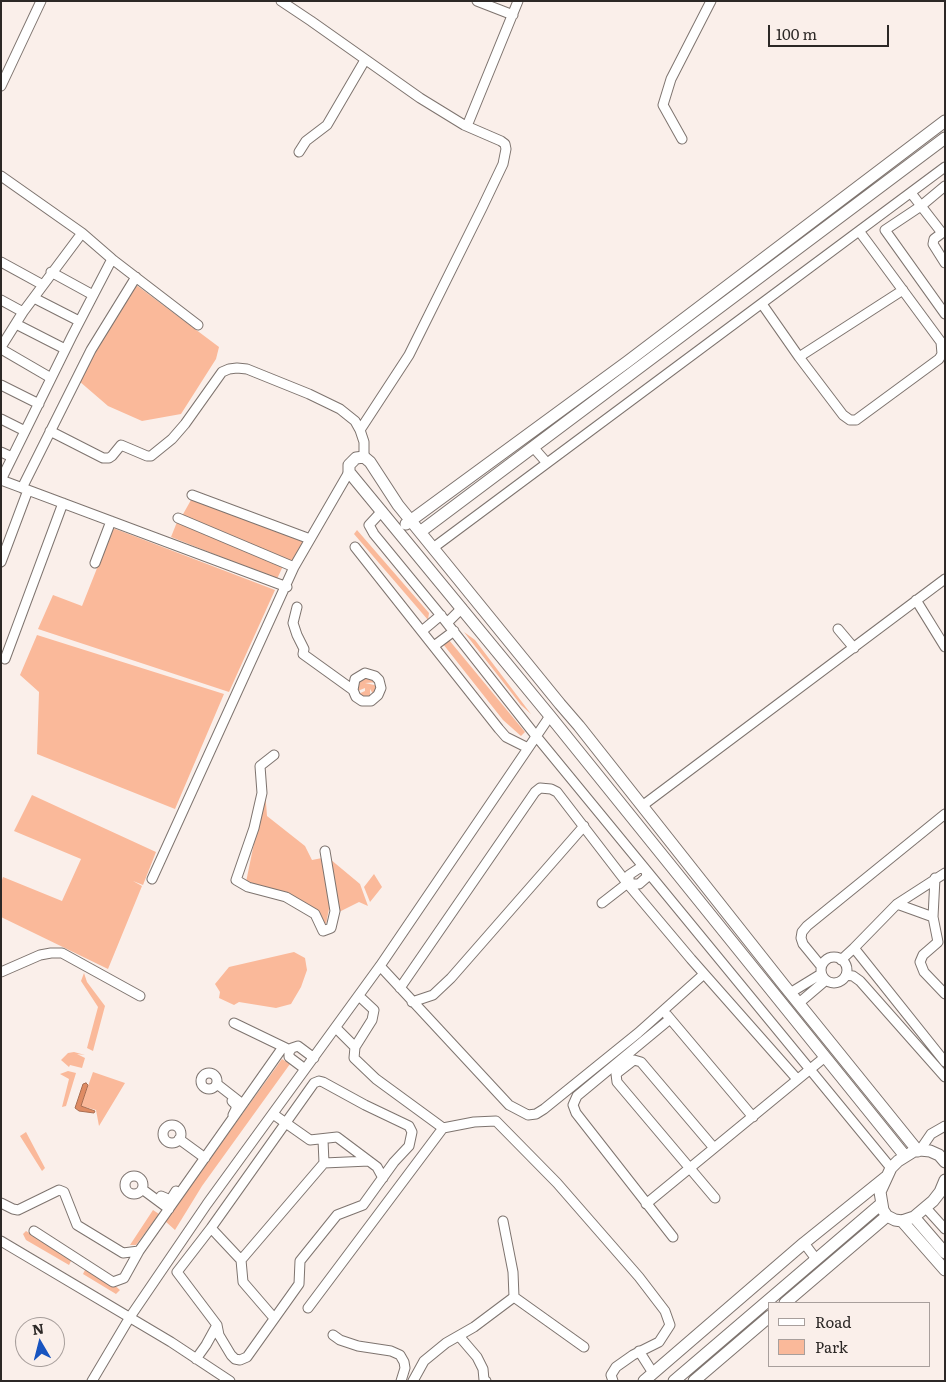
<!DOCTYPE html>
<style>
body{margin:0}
#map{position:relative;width:946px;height:1382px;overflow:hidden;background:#faefea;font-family:Literata,serif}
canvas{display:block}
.frame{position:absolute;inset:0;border:2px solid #2c2826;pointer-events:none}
.legend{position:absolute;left:768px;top:1302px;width:162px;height:65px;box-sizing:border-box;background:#faefea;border:1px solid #a89f9c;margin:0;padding:6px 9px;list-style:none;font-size:15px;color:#2c2826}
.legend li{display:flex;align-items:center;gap:10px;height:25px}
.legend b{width:25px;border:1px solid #a89f9c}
.north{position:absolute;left:15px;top:1317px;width:50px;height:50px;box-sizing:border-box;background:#faefea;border:1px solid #a89f9c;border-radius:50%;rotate:352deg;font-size:14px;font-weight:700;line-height:20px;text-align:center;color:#2c2826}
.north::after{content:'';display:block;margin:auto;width:18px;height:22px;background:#1854c0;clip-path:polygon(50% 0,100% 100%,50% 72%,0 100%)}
.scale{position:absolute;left:768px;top:25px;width:121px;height:22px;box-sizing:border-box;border:2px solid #2c2826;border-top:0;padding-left:6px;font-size:15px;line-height:18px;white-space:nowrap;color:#2c2826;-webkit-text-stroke:4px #faefea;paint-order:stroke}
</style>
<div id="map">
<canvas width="946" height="1382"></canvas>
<div class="frame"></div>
<ul class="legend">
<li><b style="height:6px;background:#fff"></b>Road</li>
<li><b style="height:14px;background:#fab99a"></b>Park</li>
</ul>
<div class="north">N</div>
<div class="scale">100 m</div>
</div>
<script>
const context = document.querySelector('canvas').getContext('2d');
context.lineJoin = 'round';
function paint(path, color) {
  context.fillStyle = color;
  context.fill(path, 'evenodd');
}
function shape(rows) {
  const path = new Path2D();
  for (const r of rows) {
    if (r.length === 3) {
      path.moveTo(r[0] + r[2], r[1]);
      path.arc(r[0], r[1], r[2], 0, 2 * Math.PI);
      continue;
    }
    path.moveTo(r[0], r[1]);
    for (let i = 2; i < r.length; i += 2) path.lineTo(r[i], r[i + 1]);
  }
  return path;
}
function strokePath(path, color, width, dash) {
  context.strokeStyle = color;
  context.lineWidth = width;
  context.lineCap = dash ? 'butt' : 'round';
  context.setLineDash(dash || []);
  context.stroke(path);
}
paint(shape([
 [135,284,219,347,216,359,181,414,142,421,108,406,79,381],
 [191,500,198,500,304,542,294,563,182,516],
 [177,522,283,566,277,579,171,537],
 [113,528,275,590,229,692,38,629,53,595,82,606],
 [357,530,429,613,428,620,354,534],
 [464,632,475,640,531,714,521,705],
 [37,635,224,694,175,809,37,754,39,692,20,675],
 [449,640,525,732,521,736,503,720,443,644],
 [363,674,379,682,365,683,379,686,375,697,370,689,370,699,356,695,365,691,365,688,355,692,358,678],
 [265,790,267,816,305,846,312,860,322,858,330,904,326,924,287,895,246,882],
 [32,795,156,852,143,885,133,881,142,886,108,969,1,917,1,883,3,877,62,901,81,859,14,831],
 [330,859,360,884,368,906,359,902,339,912],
 [374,874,382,887,370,902,364,887],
 [294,952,305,958,307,970,301,987,291,1004,276,1008,239,1002,234,1005,219,998,220,992,215,984,229,967],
 [84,973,87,982,105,1006,93,1051,87,1048,98,1007,81,981],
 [74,1052,85,1055,77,1054,85,1058,82,1068,70,1065,69,1067,61,1060,68,1053],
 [282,1059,290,1064,202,1186,175,1230,165,1221],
 [68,1071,76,1073,66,1106,62,1107,69,1079,60,1074],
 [93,1072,125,1083,99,1126,96,1110,81,1106],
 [26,1132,45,1168,42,1171,20,1136],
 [153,1210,159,1214,136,1245,130,1245],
 [26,1231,72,1259,69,1265,26,1240,23,1234],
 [89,1269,113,1284,120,1290,116,1294,83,1274,85,1270]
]), '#fab99a');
const water = shape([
 [86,1083,88,1085,81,1106,95,1111,94,1113,79,1111,75,1108,83,1084,86,1083]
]);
paint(water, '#df8b63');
strokePath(water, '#a96d51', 1);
const minor = shape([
 [281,1,311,21,420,98,464,125,501,141,505,144,506,149,503,164,482,208,409,355,360,430],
 [477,1,513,15],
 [1,86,41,1],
 [467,126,518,1],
 [682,139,663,105,671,79,711,1],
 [299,152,306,141,327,125,365,60],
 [1,176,82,233,112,259,198,325],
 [945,186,921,206,885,230,945,314],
 [911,193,942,233,934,239,933,244,945,263],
 [859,231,868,243,941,342,942,354,939,359,856,420,850,420,843,415,799,357,903,290],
 [112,259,72,336,1,480,287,587],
 [1,262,43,285],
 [51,272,93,295],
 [34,298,79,321],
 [1,300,23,312],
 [762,304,799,357],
 [16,324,65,349],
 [1,347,23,312,82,233],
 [1,349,51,378],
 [1,385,39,404],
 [1,419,25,431],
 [50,431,103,458,109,458,112,456,121,445,147,456,151,456,172,439,185,424,222,372,229,369,237,368,247,369,309,394,340,409,355,421,360,430,364,442,364,457],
 [533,447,547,463],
 [1,452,12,457],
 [22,488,91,350,136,277],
 [192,495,310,539],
 [382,511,369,525,374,534,443,618,536,736,891,1168],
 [178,518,294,567],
 [355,547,499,729,506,737,528,748],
 [433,548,945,167],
 [1,562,28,490],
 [95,563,111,521],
 [916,600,945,647],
 [297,607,293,623,297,635,304,649,303,654,353,690,356,697,362,701,371,701,378,695,381,688,379,680,375,676,365,673,355,679,353,690],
 [447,623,462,608],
 [838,629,854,648],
 [422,631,441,615],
 [434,646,454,631],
 [5,659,63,503],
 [274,755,260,766,262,793,254,828,236,880,248,887,286,897,315,914,323,931,331,928,335,911,325,851],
 [642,806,945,579],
 [152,879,294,567,349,472],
 [629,882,633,884,639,884,647,877,646,871],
 [629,882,629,875,638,869,642,868,646,871],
 [602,903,629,882],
 [897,904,933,917,938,942,923,955,920,962,924,972,945,994],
 [933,917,935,878],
 [854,948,897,904,945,873],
 [834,970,13],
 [841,960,854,948,945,1062],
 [380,966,509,1105,528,1115,536,1114,544,1109,638,1033,704,974],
 [821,966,803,944,801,938,802,932,807,926,945,814],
 [1,972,40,955,51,953,62,953,140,996],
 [846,975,853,976,860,981,945,1077],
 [400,988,535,792,540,788,551,789,557,792,627,883,691,959,797,1079],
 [790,993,821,974],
 [359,996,374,1010,372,1020,355,1047,354,1058,376,1079,443,1128],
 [412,1002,433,995,451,978,584,826],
 [799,1003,826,980],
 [667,1015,753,1117],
 [670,1019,577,1096,573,1105,576,1113,673,1237],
 [234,1023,290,1050],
 [336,1028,355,1047],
 [305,1069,289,1057,289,1052,292,1048,298,1046,314,1058],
 [209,1081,8],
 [217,1084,240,1102],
 [232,1101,236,1105,236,1109,233,1115],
 [273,1114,310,1140,337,1137,377,1167,383,1178],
 [172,1134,9],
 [179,1139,205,1158],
 [323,1140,324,1163],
 [714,1148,641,1062,634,1060,616,1074,617,1082,715,1198],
 [920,1150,931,1134,945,1126],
 [134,1185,9],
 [142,1189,169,1209],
 [161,1196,168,1199,171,1199,176,1191],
 [1,1203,13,1209,18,1210,59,1190,64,1192,77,1225,123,1253,139,1251,283,1047],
 [646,1204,825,1057],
 [926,1208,945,1229],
 [211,1228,241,1260],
 [34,1231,113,1282,124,1278,139,1251],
 [1,1241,171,1342,230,1381],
 [804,1243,816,1259],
 [514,1297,584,1347],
 [308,1308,443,1128,474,1122,496,1121,557,1183,639,1277,665,1311,670,1325,659,1342,633,1355,616,1367,611,1375,613,1381],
 [274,1318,243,1282,241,1260,324,1163,369,1161],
 [333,1335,340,1340,358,1346,391,1351,400,1355,404,1362,405,1368,401,1381],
 [459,1336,477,1357,483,1369,484,1380,486,1381],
 [639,1351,653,1373],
 [196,1359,206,1345,217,1325,177,1272,211,1228,314,1083,319,1081,323,1082,365,1105,409,1126,412,1132,409,1146,394,1162,363,1205,337,1215,300,1261,299,1284,247,1357,240,1360,235,1359,231,1355,219,1335,217,1325],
 [92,1381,130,1317,207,1204,380,966,550,716],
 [413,1381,424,1361,446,1343,474,1327,514,1297,513,1272,503,1221]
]);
const tertiary = shape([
 [406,524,627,362,945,121],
 [420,532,945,138],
 [905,1156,550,716,349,472,349,465,356,458,364,457,370,462,398,505,560,704,579,726,783,984,918,1151],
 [945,1162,939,1155,930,1151,920,1150,914,1151,898,1161,891,1168,880,1192,883,1210,887,1216,895,1220,902,1221,914,1217,933,1201,940,1192,945,1180],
 [914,1217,945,1253],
 [902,1221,945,1270],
 [785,1303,887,1216],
 [644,1381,804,1243,886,1177],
 [674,1381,881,1204],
 [694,1381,770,1316]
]);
strokePath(minor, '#7e746f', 11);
strokePath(tertiary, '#7e746f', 13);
strokePath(minor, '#fff', 9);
strokePath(tertiary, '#fff', 11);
</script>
